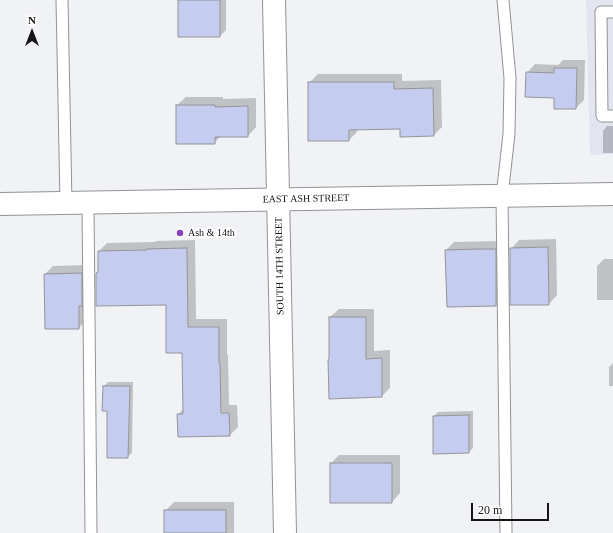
<!DOCTYPE html>
<style>
body{margin:0}
#map{position:relative;width:613px;height:533px;overflow:hidden;background:#f1f2f5;font-family:Georgia,serif}
canvas{display:block}
.north{position:absolute;left:12px;top:12px;width:40px;height:40px;-webkit-text-stroke:3px #fff;paint-order:stroke;rotate:0deg;font-size:11px;font-weight:700;line-height:16px;text-align:center;color:#151516}
.north::after{content:'';display:block;margin:auto;width:14px;height:18px;background:#151516;clip-path:polygon(50% 0,100% 100%,50% 72%,0 100%)}
.scale{position:absolute;left:471px;top:503px;width:78px;height:18px;box-sizing:border-box;border:2px solid #151516;border-top:0;padding-left:5px;font-size:12px;line-height:14px;white-space:nowrap;color:#151516;-webkit-text-stroke:3px #fff;paint-order:stroke}
</style>
<div id="map">
<canvas width="613" height="533"></canvas>
<div class="north">N</div>
<div class="scale">20 m</div>
</div>
<script>
const context = document.querySelector('canvas').getContext('2d');
context.lineJoin = 'round';
function paint(path, color) {
  context.fillStyle = color;
  context.fill(path, 'evenodd');
}
function shape(rows) {
  const path = new Path2D();
  for (const r of rows) {
    path.moveTo(r[0], r[1]);
    for (let i = 2; i < r.length; i += 2) path.lineTo(r[i], r[i + 1]);
  }
  return path;
}
function strokePath(path, color, width, dash) {
  context.strokeStyle = color;
  context.lineWidth = width;
  context.lineCap = dash ? 'butt' : 'round';
  context.setLineDash(dash || []);
  context.stroke(path);
}
function write(font, color, halo, rows, align = 'center') {
  context.font = font + ' Georgia,serif';
  context.lineWidth = 4;
  context.setLineDash([]);
  context.textBaseline = 'middle';
  context.strokeStyle = halo;
  context.fillStyle = color;
  for (const [text, x, y, turn = 0] of rows) {
    context.save();
    context.translate(x, y);
    context.rotate((+turn || 0) * Math.PI / 180);
    context.textAlign = isNaN(turn) ? turn : align;
    if (halo) context.strokeText(text, 0, 0);
    context.fillText(text, 0, 0);
    context.restore();
  }
}
paint(shape([
 [586,0,613,0,613,154,590,155]
]), '#e2e5ef');
paint(shape([
 [179,0,226,0,226,30,220,36],
 [563,60,585,60,584,100,576,108,555,97,527,73,535,64,558,65],
 [318,74,402,74,402,81,441,80,442,127,434,135,401,128,357,128,357,132,349,140,310,82],
 [186,97,223,97,223,99,256,98,256,127,248,136,221,136,214,143,177,105],
 [607,126,613,126,613,153,603,153,603,131],
 [556,239,557,295,549,304,511,249,519,240],
 [195,240,196,319,227,319,227,355,228,355,229,405,237,405,238,427,230,435,178,414,184,409,183,352,166,304,97,273,99,270,99,251,107,243,155,242,156,241],
 [504,241,504,296,496,305,446,250,454,242],
 [604,259,613,259,613,300,597,300,597,266],
 [90,265,87,319,79,328,45,274,53,266],
 [339,309,374,309,374,351,390,350,390,388,382,396,330,358,330,317],
 [613,363,613,386,609,386,609,367],
 [108,382,133,382,132,453,127,457,108,410,104,386],
 [473,411,473,448,469,452,434,416,438,412],
 [339,455,400,455,400,493,392,502,331,502,331,463],
 [174,502,234,502,234,533,165,533,165,511]
]), '#0003');
const building = shape([
 [178,0,220,0,220,37,178,37,178,0],
 [554,68,577,68,576,109,554,109,554,98,525,97,526,72,554,73,554,68],
 [308,82,394,82,394,89,433,88,434,136,400,137,400,129,349,130,349,141,308,141,308,82],
 [176,105,215,105,215,107,248,106,248,137,215,137,215,144,176,144,176,105],
 [548,247,549,305,510,305,510,248,548,247],
 [187,248,188,327,219,327,219,363,220,363,221,413,229,413,230,436,178,437,177,414,183,414,182,353,166,353,166,305,96,306,96,273,98,272,98,251,147,250,147,249,187,248],
 [479,249,496,249,496,306,447,307,445,250,479,249],
 [82,273,82,306,79,306,79,329,45,329,44,274,82,273],
 [329,317,366,317,366,359,382,358,382,397,329,399,328,360,329,359,329,317],
 [103,386,130,386,128,458,107,458,107,411,102,411,103,386],
 [469,415,469,453,433,454,433,416,469,415],
 [330,463,392,463,392,503,330,503,330,463],
 [164,510,226,510,226,533,164,533,164,510]
]);
paint(building, '#c4ccf0');
strokePath(building, '#939497', 1);
const lane = shape([
 [62,0,66,203],
 [503,0,510,78,509,134,502,196,506,533],
 [613,12,601,12,602,116,613,116],
 [88,203,91,533]
]);
const street = shape([
 [274,0,285,533]
]);
const secondary = shape([
 [0,204,613,194]
]);
strokePath(lane, '#929396', 13);
strokePath(street, '#929396', 24);
strokePath(secondary, '#929396', 24);
strokePath(lane, '#fff', 11);
strokePath(street, '#fff', 22);
strokePath(secondary, '#fff', 22);
for (const [x, y, r, color] of [
 [180,233,4,"#8943b6"]
]) {
  const dot = new Path2D();
  dot.arc(x, y, r, 0, 2 * Math.PI);
  context.fillStyle = color;
  context.fill(dot);
  strokePath(dot, '#fff', 1.5);
}
write('10px', '#151516', '#fff', [
 ["EAST ASH STREET",306,199,-1],
 ["SOUTH 14TH STREET",280,266,-91]
]);
write('10px', '#151516', '#fff', [
 ["Ash & 14th",188,233]
], 'left');
</script>
